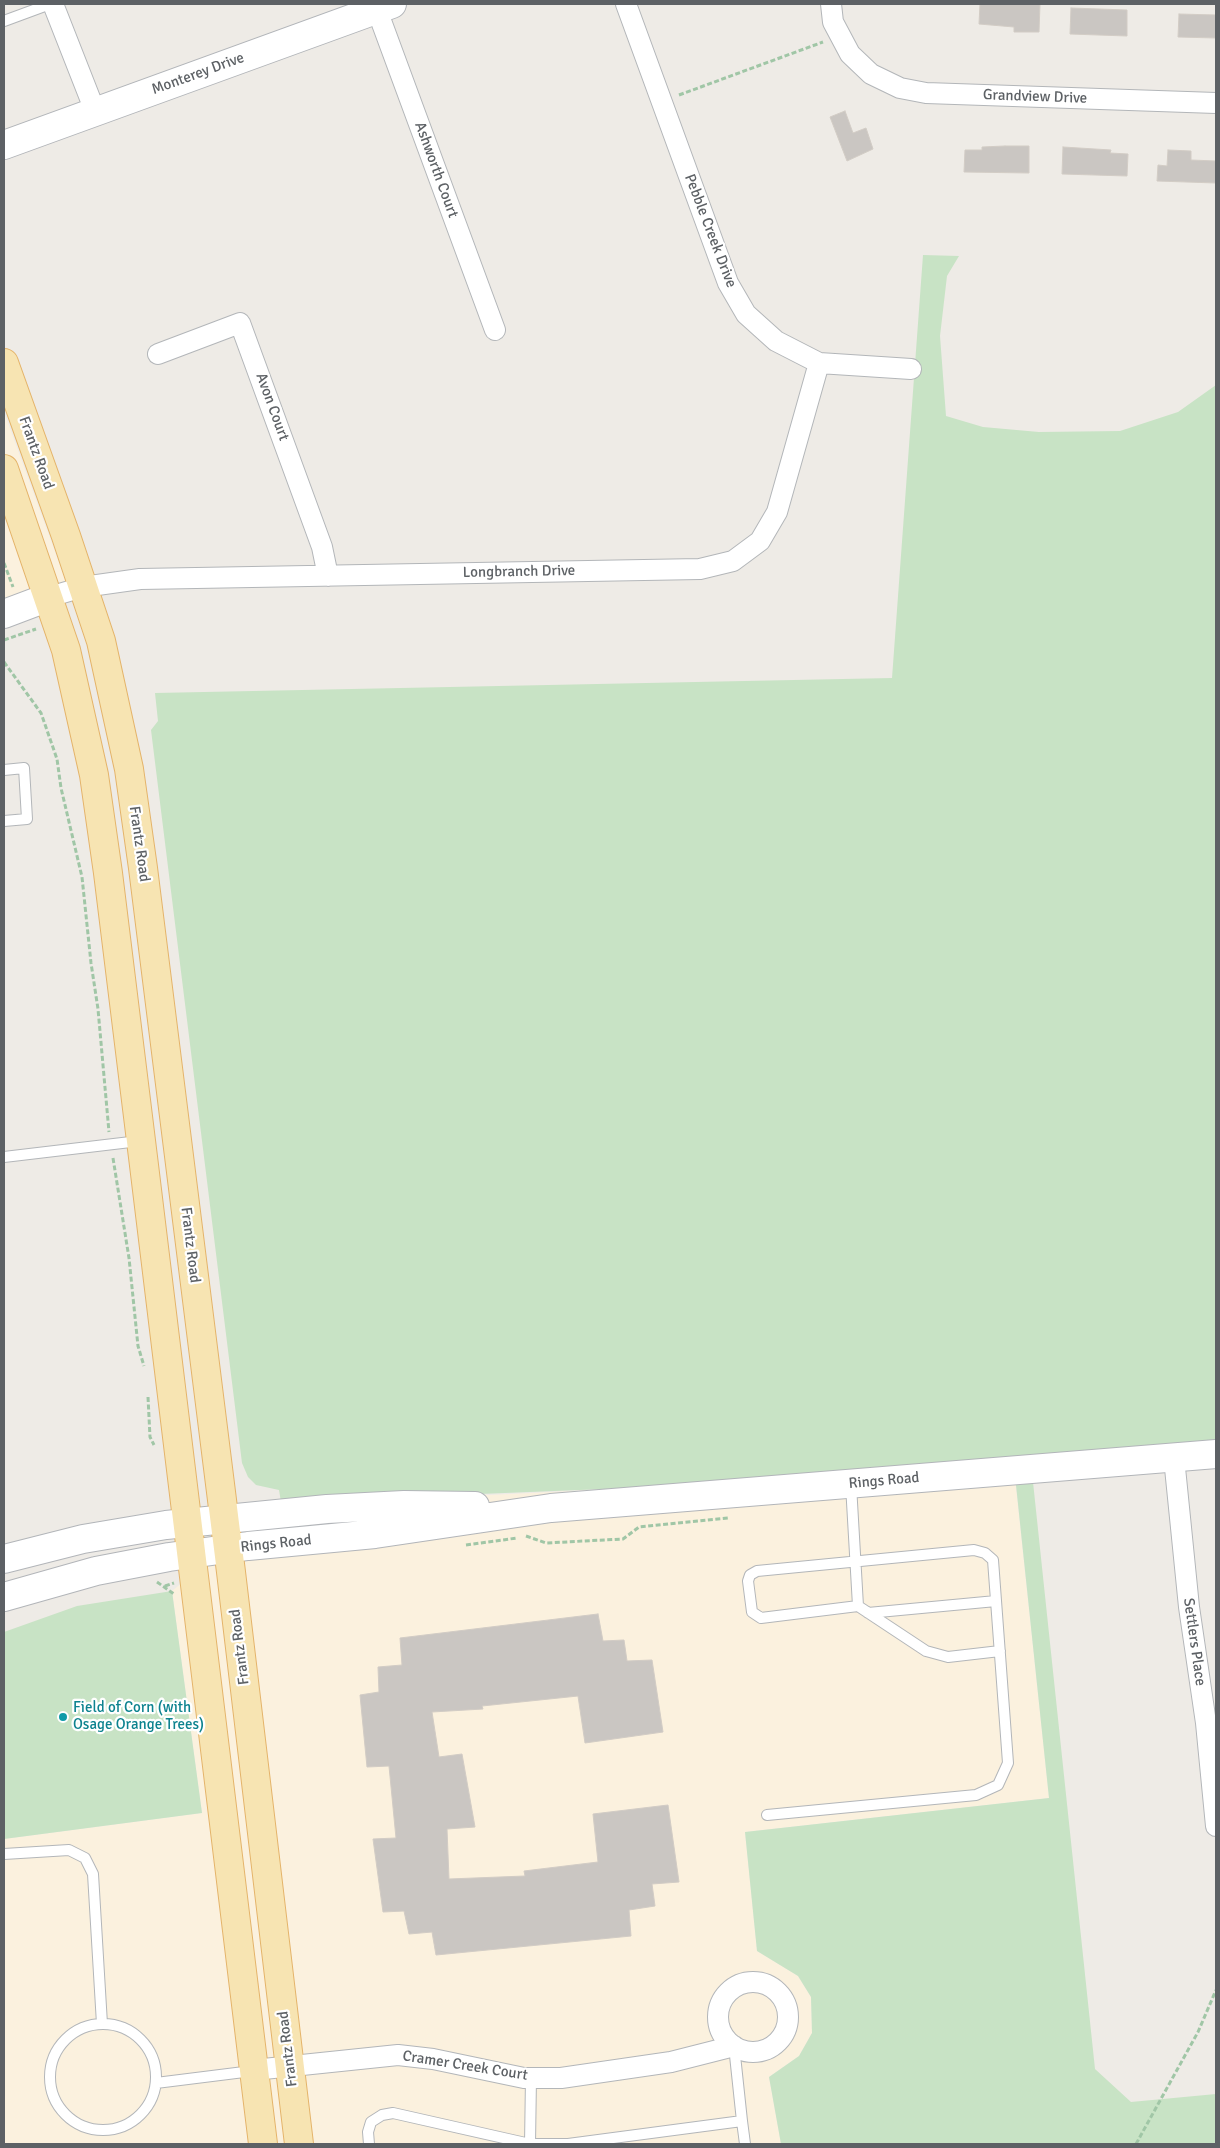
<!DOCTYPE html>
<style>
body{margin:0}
#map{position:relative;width:1220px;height:2148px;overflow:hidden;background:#eeebe6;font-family:Signika,sans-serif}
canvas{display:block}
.frame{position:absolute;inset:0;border:5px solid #5d6165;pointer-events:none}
</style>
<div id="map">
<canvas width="1220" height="2148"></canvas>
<div class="frame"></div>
</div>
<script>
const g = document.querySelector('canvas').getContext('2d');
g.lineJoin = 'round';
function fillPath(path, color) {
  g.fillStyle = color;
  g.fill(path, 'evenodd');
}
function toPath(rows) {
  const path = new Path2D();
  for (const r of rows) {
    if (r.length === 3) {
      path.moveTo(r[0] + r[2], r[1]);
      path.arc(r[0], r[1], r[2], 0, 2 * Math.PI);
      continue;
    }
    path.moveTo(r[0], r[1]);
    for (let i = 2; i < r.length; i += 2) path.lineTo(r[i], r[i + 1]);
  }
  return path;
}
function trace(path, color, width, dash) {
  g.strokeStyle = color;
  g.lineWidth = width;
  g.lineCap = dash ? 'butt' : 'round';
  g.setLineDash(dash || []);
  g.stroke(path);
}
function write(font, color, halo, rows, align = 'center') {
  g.font = font + ' Signika,sans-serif';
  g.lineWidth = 4.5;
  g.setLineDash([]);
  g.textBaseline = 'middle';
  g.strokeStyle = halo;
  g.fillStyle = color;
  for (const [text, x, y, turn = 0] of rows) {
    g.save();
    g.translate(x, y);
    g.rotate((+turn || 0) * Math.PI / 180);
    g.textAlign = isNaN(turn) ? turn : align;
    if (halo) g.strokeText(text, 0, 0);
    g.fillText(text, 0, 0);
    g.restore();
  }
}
const commercial = toPath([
 [4,412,73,601,4,626],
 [1013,1459,1049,1798,745,1832,757,1951,798,1976,811,1997,812,2033,799,2056,769,2077,781,2144,4,2144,4,1839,202,1813,172,1591,281,1502,392,1492,489,1495,679,1486]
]);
const green = toPath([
 [923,255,959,256,947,276,940,336,946,416,983,427,1039,432,1120,431,1178,412,1216,385,1216,1440,679,1486,281,1502,279,1490,256,1485,248,1477,242,1463,151,730,158,721,155,693,892,678],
 [1033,1482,1095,2069,1131,2102,1216,2094,1216,2144,781,2144,769,2077,799,2056,812,2033,811,1997,798,1976,757,1951,745,1832,1049,1798,1016,1485],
 [172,1591,202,1813,4,1839,4,1632,77,1606]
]);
const building = toPath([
 [980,4,1040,4,1039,32,1014,32,1014,27,979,24,980,4],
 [1071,8,1127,10,1127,36,1070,34,1071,8],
 [1179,14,1216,15,1216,38,1178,37,1179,14],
 [845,111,853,133,866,128,873,149,847,161,830,117,845,111],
 [1005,146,1029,146,1029,173,964,172,965,150,982,150,982,147,1005,146],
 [1063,147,1111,150,1110,153,1128,154,1127,176,1062,174,1063,147],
 [1168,150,1191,151,1191,160,1216,161,1216,183,1157,181,1158,165,1167,166,1168,150],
 [598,1614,603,1641,624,1640,627,1661,652,1660,663,1732,585,1743,578,1696,482,1706,483,1709,432,1712,439,1757,462,1754,475,1827,447,1829,449,1879,525,1876,524,1871,598,1862,593,1814,668,1805,679,1882,652,1884,655,1906,629,1910,631,1936,436,1955,432,1932,409,1934,404,1911,383,1912,373,1839,396,1838,389,1766,367,1767,360,1695,379,1692,378,1667,402,1665,400,1638,598,1614]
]);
const path = toPath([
 [679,95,823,42],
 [4,563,13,587],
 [4,640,36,629],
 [4,662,41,713,57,759,61,788,82,877,91,963,98,1009,109,1132],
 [113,1158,129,1258,138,1346,144,1366],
 [148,1397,150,1437,154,1445],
 [526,1536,546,1543,623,1539,639,1527,728,1518],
 [466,1545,517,1538],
 [157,1582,174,1594],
 [165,1586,174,1583],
 [1136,2144,1198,2032,1216,1990]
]);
const lane = toPath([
 [4,21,50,4],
 [4,770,24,768,27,819,4,821],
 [4,1157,139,1141],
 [851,1485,858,1606,926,1651,948,1657,1000,1651],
 [868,1613,996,1601],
 [767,1815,976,1795,998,1785,1008,1763,993,1560,985,1553,974,1550,757,1571,750,1575,748,1581,752,1612,761,1618,858,1606],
 [4,1854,69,1850,85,1858,93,1874,102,2024],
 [103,2077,53],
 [156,2083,252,2071],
 [742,2121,745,2144],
 [369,2144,368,2132,371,2122,382,2115,393,2113,530,2144,568,2144,742,2121,734,2046],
 [530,2144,531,2078]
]);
const street = toPath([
 [53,4,95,111],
 [626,4,728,283,746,314,776,341,819,363,911,369],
 [831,4,833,22,850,54,871,74,900,88,926,93,1216,103],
 [377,10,495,330],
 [158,354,240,323,322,547,328,576],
 [49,597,83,587,140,579,700,569,733,561,760,541,777,512,819,363],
 [1174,1458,1189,1607,1206,1723,1216,1826],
 [753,2017,35],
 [254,2070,398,2055,433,2059,524,2078,561,2078,671,2062,734,2046]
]);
const secondary = toPath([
 [4,145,392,4],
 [4,614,49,597],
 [4,1559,83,1539,166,1525,327,1509,404,1505,475,1506],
 [4,1597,96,1571,169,1557,248,1546,375,1534,551,1508,1216,1454]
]);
const primary = toPath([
 [4,363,66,536,101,641,129,769,143,868,231,1572,299,2144],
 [4,469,66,650,94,775,108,873,143,1157,263,2144]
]);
const markers = [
 [63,1717,5,"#0f9aa8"]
];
const streetNames = [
 ["Monterey Drive",198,74,-20],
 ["Grandview Drive",1035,97,2],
 ["Ashworth Court",436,170,70],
 ["Pebble Creek Drive",710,231,69],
 ["Avon Court",272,407,70],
 ["Frantz Road",36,453,70],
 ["Longbranch Drive",519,572,-1],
 ["Frantz Road",139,844,82],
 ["Frantz Road",190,1245,83],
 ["Rings Road",884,1481,-5],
 ["Rings Road",276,1544,-6],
 ["Settlers Place",1194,1642,82],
 ["Frantz Road",240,1647,-97],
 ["Frantz Road",288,2049,-97],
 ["Cramer Creek Court",465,2066,9]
];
const cultureNames = [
 ["Field of Corn (with",73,1708],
 ["Osage Orange Trees)",73,1725]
];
fillPath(commercial, '#fbf1de');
fillPath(green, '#c8e3c5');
fillPath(building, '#cac6c2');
trace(building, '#d2ccc5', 1);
trace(lane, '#b3b6b9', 12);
trace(street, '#b3b6b9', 22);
trace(secondary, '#b2b5b9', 30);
trace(primary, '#e4b369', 30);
trace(path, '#a0c6a6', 3, [5, 2.5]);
trace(lane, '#fff', 10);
trace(street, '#fff', 20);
trace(secondary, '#fff', 28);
trace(primary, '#f7e4b2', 28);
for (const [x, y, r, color] of markers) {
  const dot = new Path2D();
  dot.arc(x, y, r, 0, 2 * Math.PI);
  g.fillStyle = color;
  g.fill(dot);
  trace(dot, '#fff', 2);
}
write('15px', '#5d6165', '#fff', streetNames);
write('15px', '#0d838f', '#fff', cultureNames, 'left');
</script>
